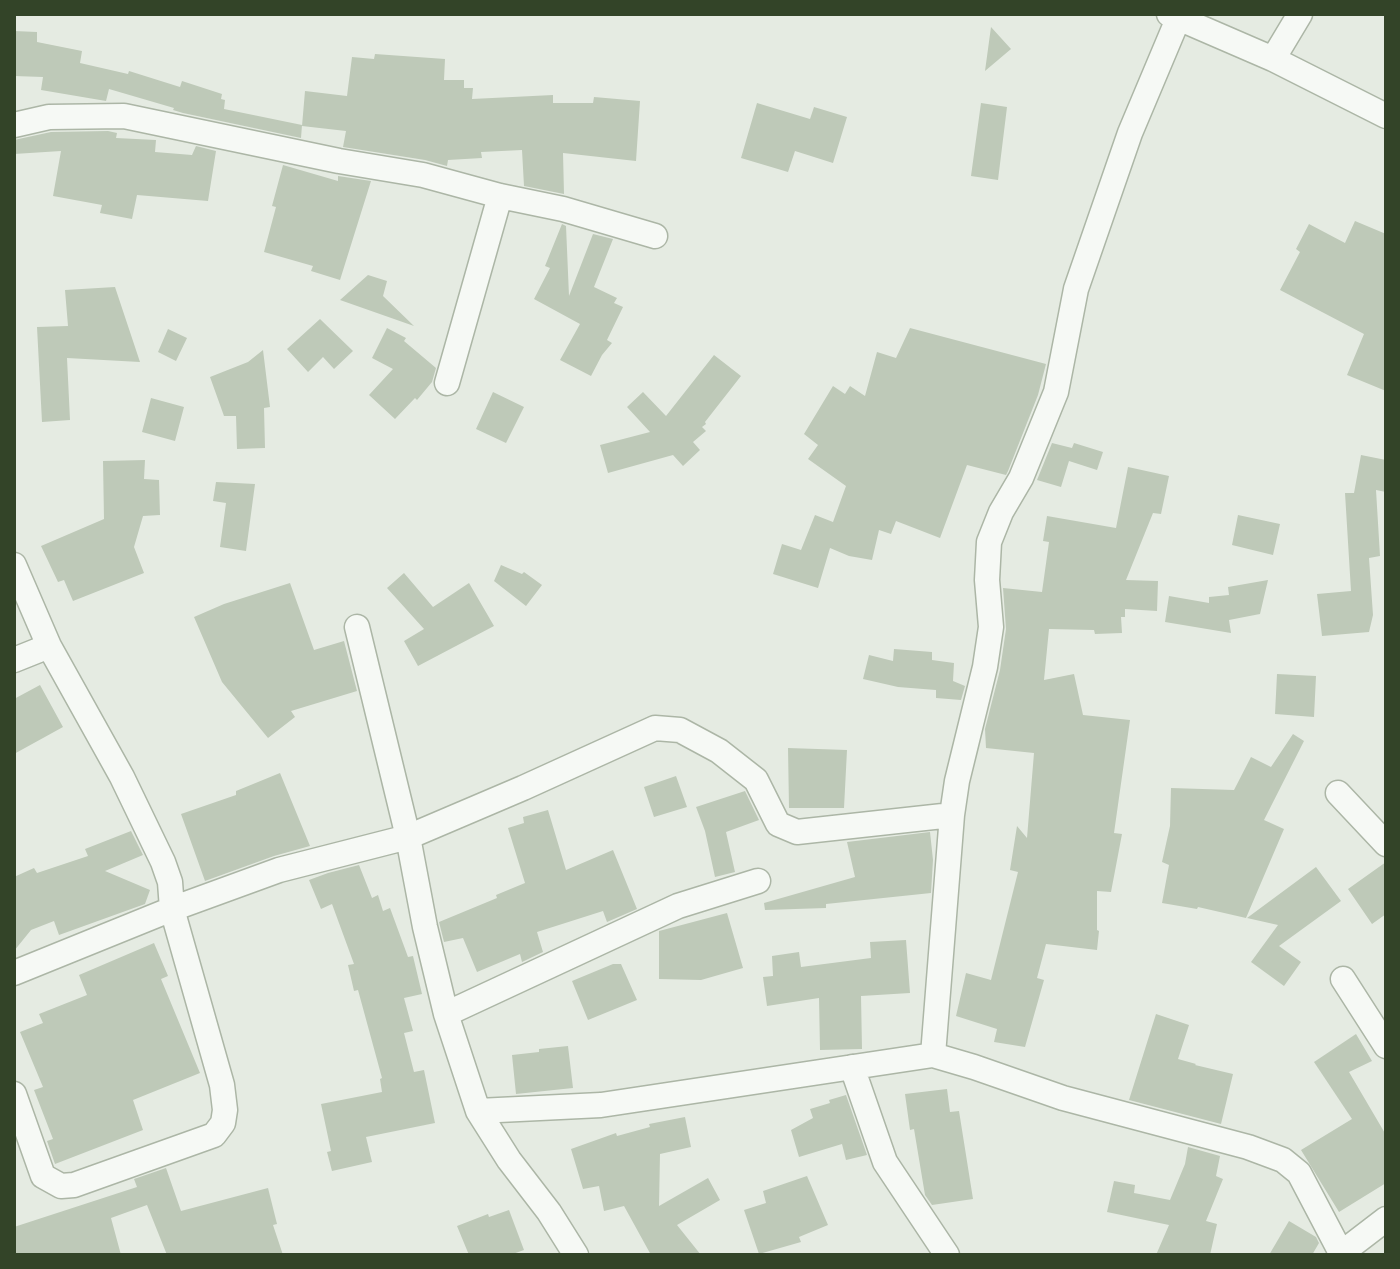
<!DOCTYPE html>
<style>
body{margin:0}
#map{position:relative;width:1400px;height:1269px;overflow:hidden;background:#e5ebe2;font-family:"PT Sans Narrow",sans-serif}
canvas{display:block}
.frame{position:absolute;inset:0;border:16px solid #334428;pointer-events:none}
</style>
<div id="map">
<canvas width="1400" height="1269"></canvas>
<div class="frame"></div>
</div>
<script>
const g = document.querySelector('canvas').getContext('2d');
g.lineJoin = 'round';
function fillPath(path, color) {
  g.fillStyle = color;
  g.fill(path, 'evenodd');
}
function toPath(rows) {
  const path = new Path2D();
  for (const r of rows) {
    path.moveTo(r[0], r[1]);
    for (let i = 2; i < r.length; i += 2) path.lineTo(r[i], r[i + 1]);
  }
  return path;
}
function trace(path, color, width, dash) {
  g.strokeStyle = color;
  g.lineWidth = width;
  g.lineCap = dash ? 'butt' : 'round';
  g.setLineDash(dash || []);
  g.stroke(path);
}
const building = toPath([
 [991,27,1011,49,985,71],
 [14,31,37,32,37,42,82,51,80,63,128,74,129,71,180,87,182,81,222,94,221,99,225,100,224,109,302,125,301,138,183,113,173,110,174,108,109,89,106,101,41,90,43,77,14,76],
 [375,54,445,59,444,80,464,80,464,88,473,88,472,99,553,95,553,103,593,103,594,97,640,101,636,161,563,153,564,194,524,186,522,150,481,152,482,158,448,160,447,166,425,160,343,147,346,131,302,126,305,91,347,96,352,57,374,59],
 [757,103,810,119,814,107,847,117,833,163,795,151,788,172,741,158],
 [981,103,1007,107,998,180,971,176],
 [108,131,117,133,116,138,156,140,155,152,192,155,196,146,216,151,208,201,137,195,132,219,100,213,102,205,53,196,61,151,14,154,14,140,51,132],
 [283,165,338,181,338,176,371,181,340,280,311,271,313,266,264,252,276,207,272,206],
 [1355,221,1386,234,1386,391,1347,375,1364,334,1280,290,1300,252,1296,249,1309,224,1345,243],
 [562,224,566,226,569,296,593,234,613,239,594,287,617,298,614,303,623,307,607,340,612,343,602,355,591,376,560,360,580,324,534,299,550,268,545,266],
 [368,275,387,281,383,296,414,326,340,300],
 [115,287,140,362,67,358,70,420,42,422,37,327,68,326,65,290],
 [320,319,353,351,334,369,323,357,308,372,287,349],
 [387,328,406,338,404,341,436,368,432,382,417,400,415,398,395,419,369,395,393,369,372,358],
 [910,328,1046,364,1038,395,1008,471,1006,475,967,465,940,538,896,521,891,534,879,530,872,560,849,556,830,548,818,588,773,574,782,544,801,550,815,515,833,522,846,486,808,459,818,445,804,434,833,386,845,394,850,386,865,396,877,352,896,358],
 [168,329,187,338,176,361,158,352],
 [263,350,270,407,264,408,265,448,237,449,236,416,224,416,210,377,248,362],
 [714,355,741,376,705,422,706,424,702,427,706,431,693,442,700,450,683,466,673,455,608,473,600,445,650,432,627,407,643,392,666,416],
 [493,392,524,407,506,443,476,429],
 [151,398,184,407,175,441,142,432],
 [1052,443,1072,448,1074,443,1103,452,1097,470,1069,461,1061,487,1037,480],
 [1361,455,1386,460,1386,492,1376,490,1380,556,1369,558,1373,615,1369,632,1322,636,1317,594,1351,591,1345,493,1354,493],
 [145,460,144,479,159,480,160,515,143,516,134,547,144,573,73,601,64,580,58,582,41,546,104,519,103,461],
 [1128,467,1169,476,1161,514,1153,513,1126,580,1158,581,1157,611,1125,609,1125,617,1121,617,1122,633,1095,634,1094,630,1049,629,1044,680,1074,674,1083,715,1130,720,1114,833,1122,834,1111,892,1097,891,1097,930,1099,931,1097,950,1046,944,1037,978,1044,980,1025,1047,994,1042,997,1029,956,1016,966,973,991,980,1018,872,1010,870,1017,826,1027,838,1034,753,986,748,985,729,1000,670,1006,629,1003,588,1042,592,1049,542,1043,541,1047,516,1116,528],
 [216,482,255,484,246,551,220,547,226,503,213,501],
 [1238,515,1280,524,1273,555,1232,545],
 [501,565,522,574,524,572,542,585,526,606,494,581],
 [404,573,433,607,469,583,494,626,418,666,404,641,424,629,387,588],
 [1268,580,1260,614,1229,620,1231,633,1165,622,1169,596,1209,603,1209,597,1229,595,1228,587],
 [290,583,314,650,344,641,357,691,291,711,295,717,268,738,222,682,194,617,224,604],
 [894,649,932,652,932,660,954,663,953,681,965,686,961,700,936,698,936,690,898,687,863,679,869,655,893,661],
 [1277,674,1316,676,1314,717,1275,714],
 [40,685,63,727,14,754,14,699],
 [1293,734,1304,741,1264,820,1284,829,1246,918,1198,907,1197,909,1162,903,1169,865,1162,862,1170,826,1171,788,1234,790,1251,757,1271,767],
 [788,748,847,750,844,808,789,808],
 [280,773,310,846,274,856,205,881,181,814,236,795,236,791],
 [676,776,687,807,654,817,644,787],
 [745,791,759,820,726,832,735,872,715,877,705,831,696,807],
 [548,810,566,870,613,850,637,909,607,922,603,911,537,932,543,952,522,962,520,954,477,972,463,938,444,942,439,922,497,898,496,895,525,883,508,828,524,823,523,817],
 [131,831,143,855,105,871,150,890,145,904,59,935,54,921,31,930,14,951,14,877,34,868,37,873,88,856,85,849],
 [930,832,933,860,931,893,826,904,826,908,765,910,764,903,855,877,847,842],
 [1386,862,1386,914,1372,924,1348,889],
 [359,865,372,898,378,895,383,911,390,908,408,957,413,956,422,994,404,998,413,1031,404,1033,414,1072,424,1070,435,1123,366,1137,372,1162,332,1171,327,1152,331,1151,321,1104,382,1092,380,1079,382,1078,358,990,354,991,348,965,354,964,332,904,321,909,309,880,328,873],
 [1316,867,1341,901,1279,946,1301,962,1284,986,1251,962,1278,925,1247,918],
 [727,913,743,968,701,980,659,979,659,931],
 [906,940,910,993,861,996,862,1049,820,1050,819,998,767,1006,763,977,773,976,772,956,799,952,801,967,871,958,870,942],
 [154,943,168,976,161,979,200,1073,133,1100,143,1130,55,1164,47,1141,53,1139,34,1090,43,1087,20,1032,43,1023,39,1014,87,995,79,975],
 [613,964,621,964,637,1000,588,1020,572,981],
 [1156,1014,1189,1025,1178,1059,1196,1064,1195,1065,1233,1074,1221,1124,1129,1100],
 [1356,1034,1372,1061,1349,1072,1386,1135,1386,1183,1339,1212,1301,1150,1352,1119,1314,1062],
 [568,1046,573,1088,516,1094,512,1055,539,1052,539,1049],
 [947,1089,950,1112,959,1111,973,1199,932,1205,925,1195,914,1129,910,1130,905,1094],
 [846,1095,867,1155,846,1160,842,1144,799,1157,791,1130,813,1118,810,1109,830,1103,829,1100],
 [685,1117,691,1147,660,1154,659,1206,708,1178,720,1200,677,1225,701,1255,651,1255,624,1206,604,1211,599,1186,583,1189,571,1149,616,1133,617,1136,650,1127,649,1124],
 [1188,1147,1220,1156,1216,1176,1223,1179,1206,1221,1217,1224,1210,1255,1156,1255,1169,1225,1107,1212,1114,1181,1135,1185,1134,1193,1170,1200,1185,1164],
 [166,1168,181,1211,268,1188,277,1224,273,1225,283,1255,167,1255,147,1205,111,1218,121,1255,14,1255,14,1227,137,1187,134,1179],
 [807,1176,828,1225,799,1237,801,1242,759,1254,744,1210,766,1203,763,1191],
 [509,1210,524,1250,510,1255,469,1255,457,1226,488,1214,489,1217],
 [1289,1221,1316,1237,1319,1243,1312,1255,1269,1255]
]);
const minor = toPath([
 [1169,14,1273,59,1386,116],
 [1273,59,1300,14],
 [14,125,49,117,124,116,339,161,423,175,500,196,563,209,655,236],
 [447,383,500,196],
 [14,565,49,646,122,777,163,862,170,882,172,909,222,1085,225,1110,223,1123,214,1135,74,1185,61,1186,43,1176,14,1094],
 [357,627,408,837,425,927,446,1014,478,1111,509,1160,549,1212,576,1255],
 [14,660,49,646],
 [1338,793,1386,844],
 [14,973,172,909,279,870,408,837,523,788,655,728,680,730,719,751,756,780,778,824,797,832,952,815],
 [1343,979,1386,1046],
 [446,1014,678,906,758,881],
 [933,1055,974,1067,1063,1098,1248,1147,1283,1160,1299,1173,1341,1253],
 [852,1067,885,1162,947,1255],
 [478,1111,601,1105,933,1055,952,815,957,781,985,667,991,627,987,580,989,542,1001,512,1021,478,1056,392,1076,289,1130,133,1178,19],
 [1339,1255,1386,1219]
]);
fillPath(building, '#bec9b8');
trace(minor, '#acb6a6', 27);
trace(minor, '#f6f9f5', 24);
</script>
